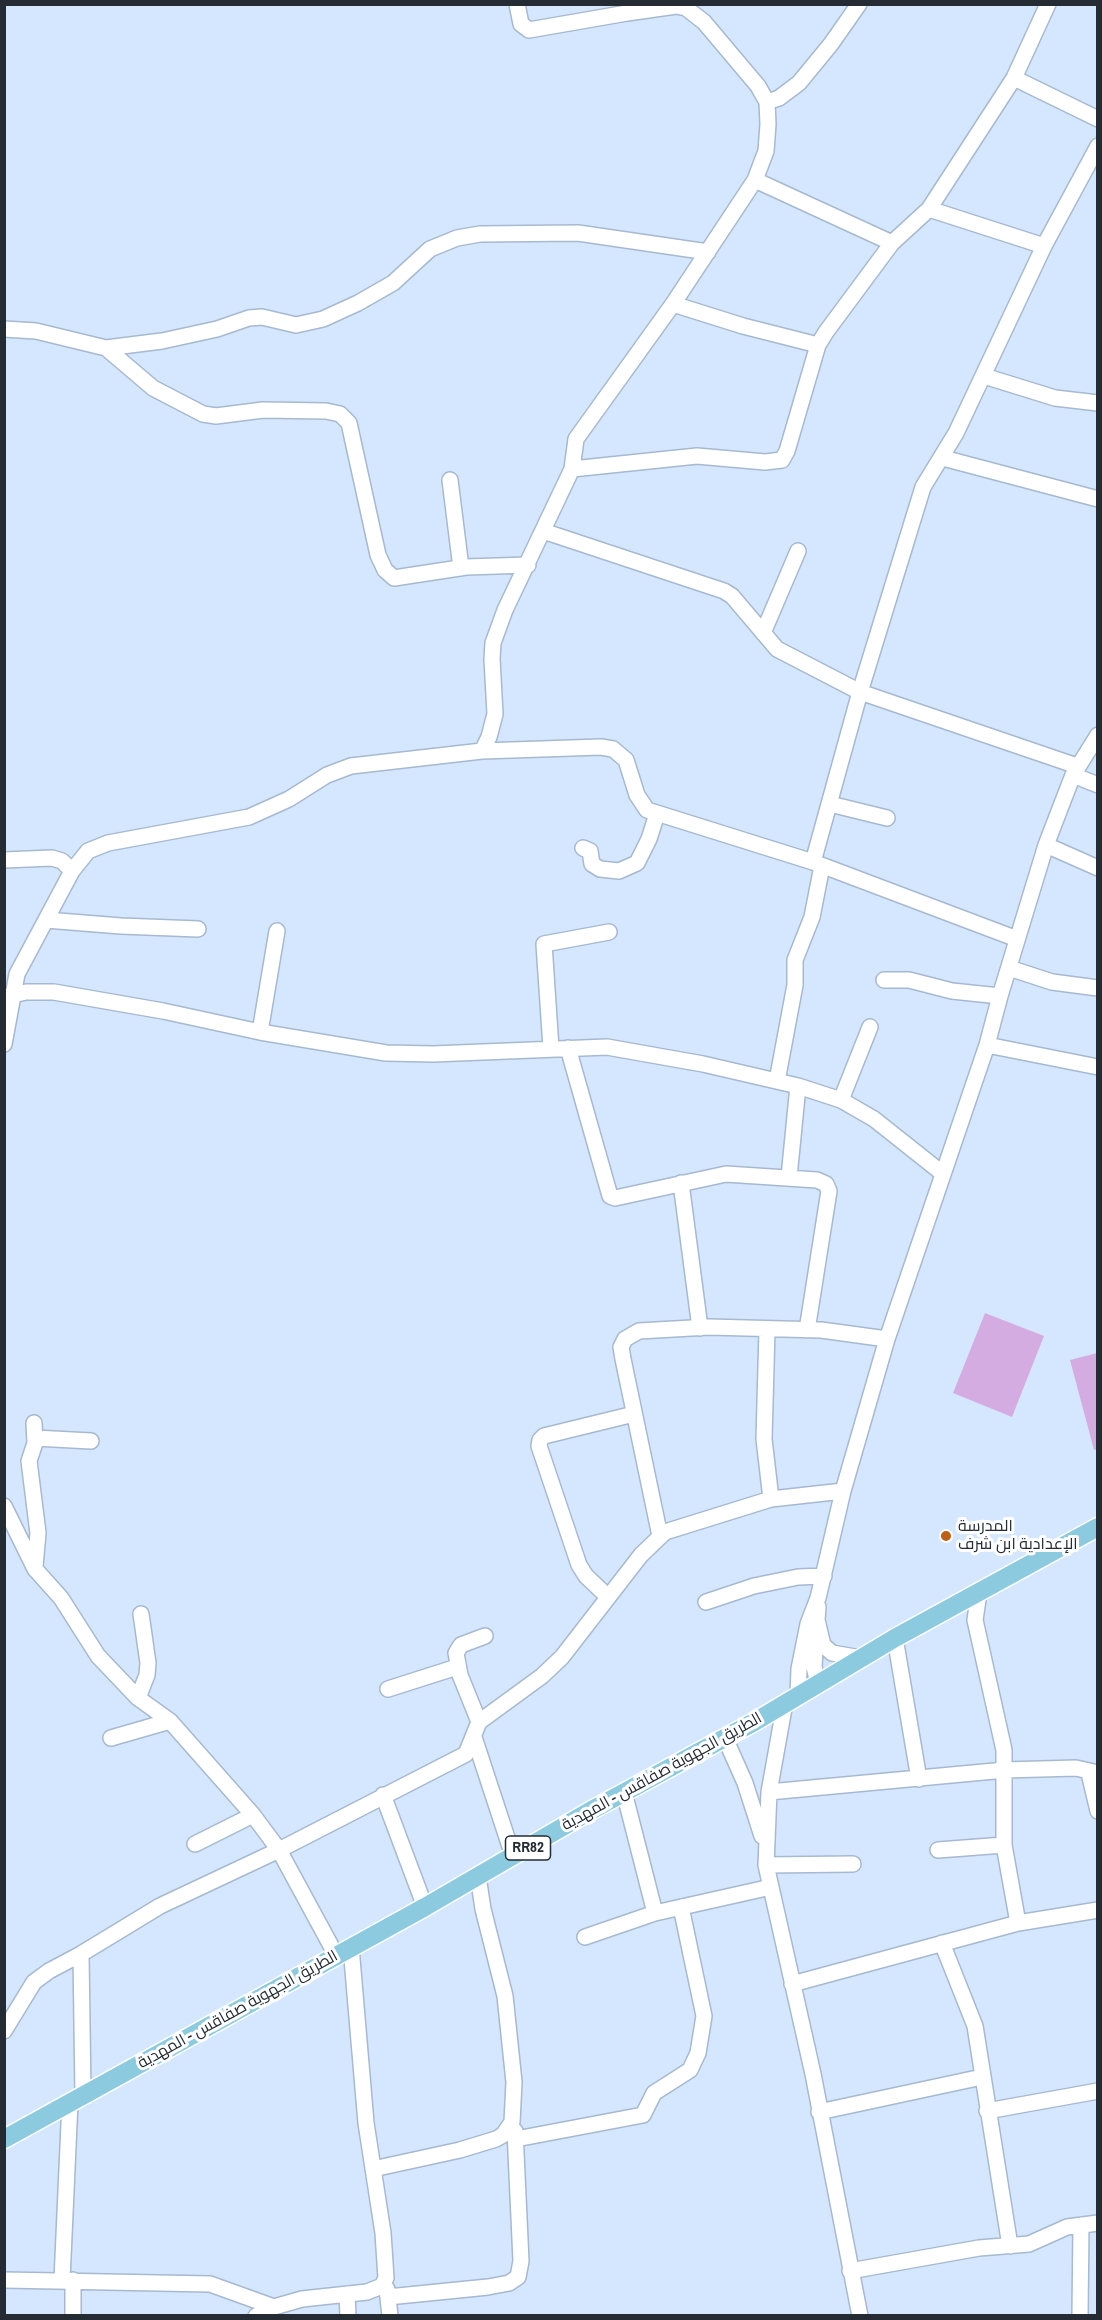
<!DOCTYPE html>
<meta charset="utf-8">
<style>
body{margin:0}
#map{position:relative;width:1102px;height:2320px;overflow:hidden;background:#d5e7ff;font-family:"Archivo Narrow",sans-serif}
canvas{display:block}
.frame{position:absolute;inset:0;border:6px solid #242b33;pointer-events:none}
</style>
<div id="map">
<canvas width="1102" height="2320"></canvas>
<div class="frame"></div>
</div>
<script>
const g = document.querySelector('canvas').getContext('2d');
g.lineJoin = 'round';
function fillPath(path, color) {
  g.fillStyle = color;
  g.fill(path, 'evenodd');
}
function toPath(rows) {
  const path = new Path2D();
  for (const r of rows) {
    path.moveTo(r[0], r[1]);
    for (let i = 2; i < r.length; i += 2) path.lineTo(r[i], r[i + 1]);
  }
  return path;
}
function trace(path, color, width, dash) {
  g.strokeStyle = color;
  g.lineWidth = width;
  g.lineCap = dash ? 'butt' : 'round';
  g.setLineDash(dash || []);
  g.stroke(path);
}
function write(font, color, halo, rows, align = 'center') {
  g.font = font + ' "Archivo Narrow",Cairo,sans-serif';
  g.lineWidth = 6;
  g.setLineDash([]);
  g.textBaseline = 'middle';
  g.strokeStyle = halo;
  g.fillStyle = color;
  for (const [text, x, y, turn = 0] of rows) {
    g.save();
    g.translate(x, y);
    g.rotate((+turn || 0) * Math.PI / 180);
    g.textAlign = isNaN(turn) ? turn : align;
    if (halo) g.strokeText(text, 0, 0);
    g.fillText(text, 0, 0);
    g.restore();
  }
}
const green = toPath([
 [985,1313,1044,1336,1012,1417,953,1393],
 [1097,1353,1098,1449,1094,1450,1070,1360]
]);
const minor = toPath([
 [1014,78,1098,119],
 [767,102,779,98,799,83,831,44,859,4],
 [755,180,892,243],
 [929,209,1044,246],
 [673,304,743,326,818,345],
 [4,329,36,331,106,348,153,388,203,414,216,416,263,410,326,411,340,414,349,423,378,555,385,570,394,578,466,567,528,565],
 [106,348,162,341,217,329,249,318,262,317,296,325,323,319,358,303,393,283,430,249,457,238,480,234,578,233,708,252],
 [984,376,1055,398,1098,403],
 [943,458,1098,499],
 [572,469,697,456,765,462,782,460,787,451,818,345,826,332,892,243,929,209,1014,78,1048,4],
 [450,480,461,568],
 [543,531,724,591,732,596,777,649,860,692,1077,766],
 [763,633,798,551],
 [482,751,489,737,495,714,492,659,493,643,505,610,572,469,576,439,673,304,755,180,766,151,768,124,767,102,758,86,704,22,686,8,676,6,627,13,529,30,521,24,517,4],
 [1073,775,1098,785],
 [830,804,887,818],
 [1046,845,1098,868],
 [583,848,590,851,592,864,600,869,619,871,637,863,649,839,657,814],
 [4,860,52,858,62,861,72,871],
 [813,862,860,692,923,487,956,433,1044,246,1098,146],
 [46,920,121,926,198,929],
 [1009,968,1052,982,1098,988],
 [884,980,909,980,952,991,1000,996],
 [4,997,26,992,54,992,163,1011,260,1032,386,1053,433,1054,607,1047,703,1064,798,1086,841,1100,874,1119,942,1173],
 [260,1032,277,931],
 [4,1044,17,974,72,871,88,851,108,843,249,817,289,799,327,775,351,766,482,751,601,747,613,749,626,760,637,795,647,810,813,862,1017,939],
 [987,1045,1098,1067],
 [551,1048,544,944,609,932],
 [568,1048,610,1196,615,1198,726,1174,817,1180,826,1184,829,1191,807,1330],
 [777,1081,795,985,795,960,812,917,822,866],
 [841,1100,870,1027],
 [789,1177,798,1086],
 [681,1183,700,1328],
 [767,1330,764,1439,771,1499],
 [34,1423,35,1443,29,1461,38,1533,35,1566],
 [35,1438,91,1441],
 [4,1506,35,1569,61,1598,98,1656,138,1698,170,1721,253,1815,279,1850,336,1955],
 [660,1536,623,1359,621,1347,625,1339,639,1331,709,1327,821,1330,887,1339],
 [979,1593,975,1620,1004,1750,1004,1845,1018,1923],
 [608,1597,586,1576,579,1565,539,1446,540,1440,544,1436,634,1414],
 [706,1602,754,1586,798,1577,824,1576],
 [818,1607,817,1620,823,1645,832,1653,861,1658],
 [816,1633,814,1667,818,1683],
 [895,1638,919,1779],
 [388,1689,457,1667],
 [798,1695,799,1669,808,1624,818,1598,843,1491,887,1339,987,1045,1000,996,1046,845,1073,775,1098,735],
 [138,1698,147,1675,148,1663,141,1614],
 [785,1703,769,1792,766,1865,813,2074,860,2316],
 [479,1722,460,1675,456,1653,461,1645,485,1636],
 [474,1737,513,1856],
 [111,1738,170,1721],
 [725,1738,745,1783,762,1836],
 [1089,1773,1098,1811],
 [624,1792,655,1913],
 [769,1792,1005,1770,1076,1768,1098,1773],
 [383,1795,425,1907],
 [195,1844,253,1815],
 [938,1850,1004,1845],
 [766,1865,853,1864],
 [585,1937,655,1913,771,1887],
 [942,1943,975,2026,1010,2246],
 [81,1954,83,2095],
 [792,1984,1018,1923,1098,1910],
 [4,2031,34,1982,49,1971,81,1954,160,1906,279,1850,466,1754,479,1722,542,1676,562,1657,641,1555,665,1532,771,1499,843,1491],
 [987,2111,1098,2091],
 [819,2112,982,2077],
 [516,2139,643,2115,654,2093,690,2070,698,2053,704,2016,681,1907],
 [373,2169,460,2150,496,2139,503,2135,512,2122,514,2082,505,1996,483,1909,478,1876],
 [850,2271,979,2248,1029,2244,1067,2227,1098,2223],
 [4,2280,210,2284,274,2307],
 [62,2280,70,2102],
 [73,2280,73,2316],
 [387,2289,390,2316],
 [347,2294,348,2316],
 [388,2297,488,2287,509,2283,518,2277,521,2261,515,2131],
 [256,2316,274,2307,302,2299,367,2292,382,2286,386,2278,383,2233,366,2123,351,1947],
 [1080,2316,1081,2225]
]);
const major = toPath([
 [4,2139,425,1907,590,1811,756,1721,895,1638,1098,1527]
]);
const markers = [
 [946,1536,6,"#be6113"]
];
const shields = [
 [528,1848,45]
];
const shieldNames = [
 ["RR82",528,1848]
];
const poiNames = [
 ["المدرسة",958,1527],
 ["الإعدادية ابن شرف",958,1545]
];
const streetNames = [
 ["الطريق الجهوية صفاقس - المهدية",662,1772,-29],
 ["الطريق الجهوية صفاقس - المهدية",238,2010,-29]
];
fillPath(green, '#d5ace2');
trace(minor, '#a7b9cf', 18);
trace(major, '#fff', 21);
trace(minor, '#fff', 15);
trace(major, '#8ccbdf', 18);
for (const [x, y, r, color] of markers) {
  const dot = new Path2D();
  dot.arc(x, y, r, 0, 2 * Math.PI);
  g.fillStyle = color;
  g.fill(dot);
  trace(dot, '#fff', 2);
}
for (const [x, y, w] of shields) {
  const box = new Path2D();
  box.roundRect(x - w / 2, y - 12, w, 24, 4.5);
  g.fillStyle = '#fff';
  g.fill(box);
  trace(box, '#242b33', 1.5);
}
write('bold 15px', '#242b33', null, shieldNames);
write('16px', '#242b33', '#fff', poiNames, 'left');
write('16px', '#242b33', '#fff', streetNames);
</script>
